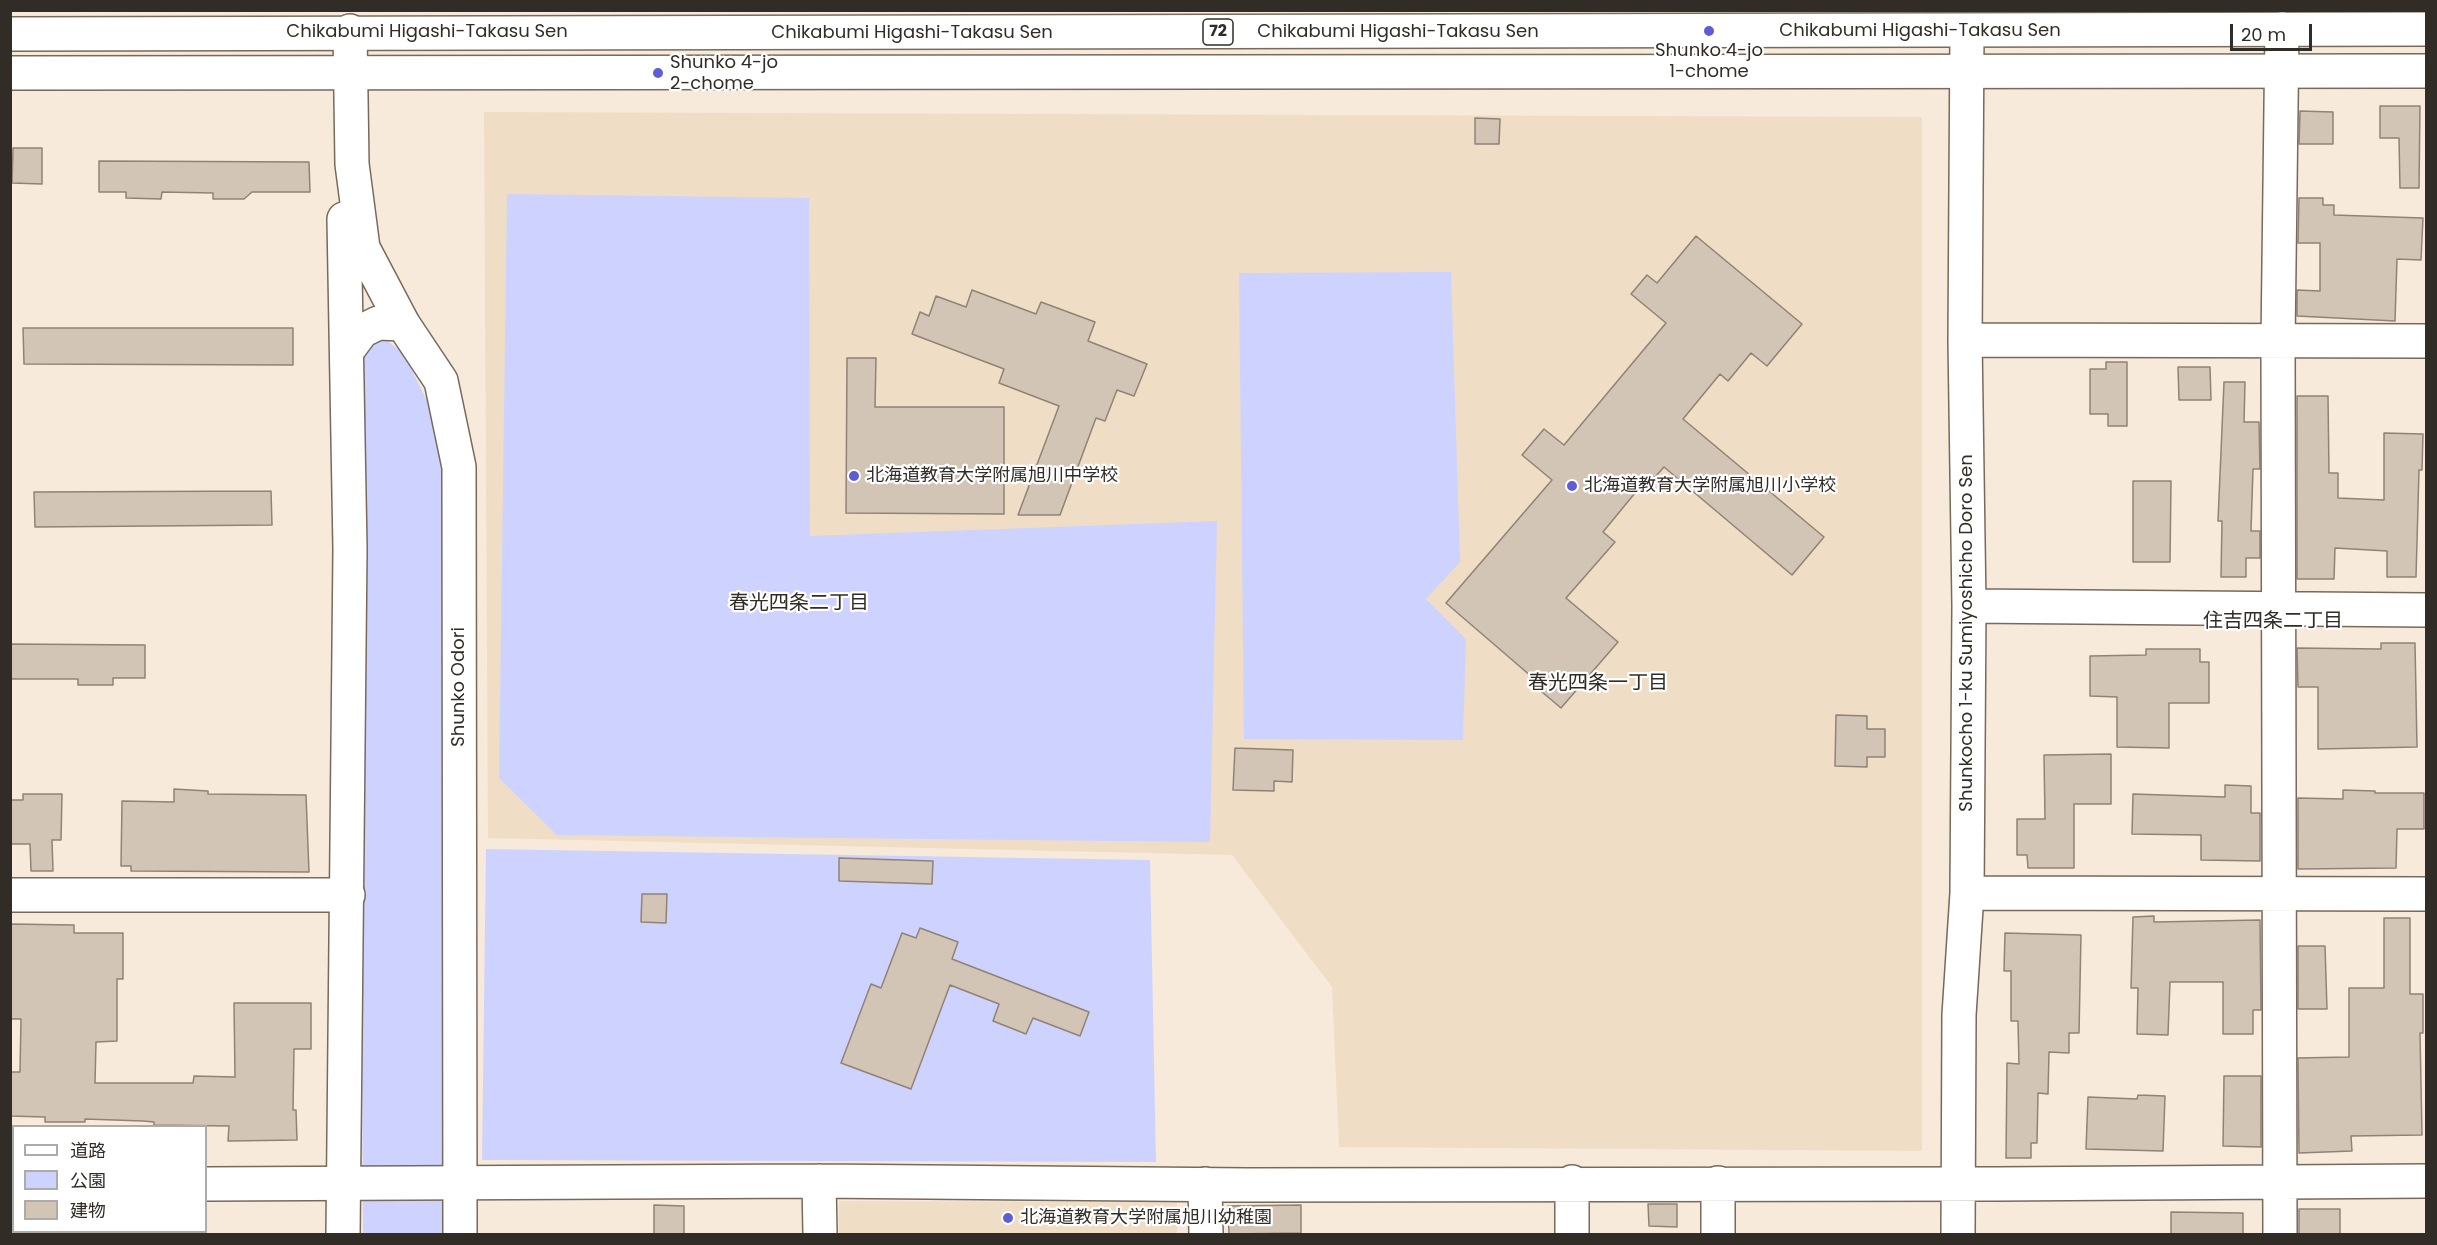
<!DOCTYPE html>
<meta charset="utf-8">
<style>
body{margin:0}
#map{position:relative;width:2437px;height:1245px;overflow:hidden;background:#f8eada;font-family:Poppins,"Noto Sans JP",sans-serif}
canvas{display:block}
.frame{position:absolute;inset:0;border:12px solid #312c25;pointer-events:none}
.legend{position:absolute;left:12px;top:1125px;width:195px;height:108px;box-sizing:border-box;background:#fff;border:2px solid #adaba8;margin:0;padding:8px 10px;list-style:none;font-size:18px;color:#312c25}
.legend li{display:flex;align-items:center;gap:12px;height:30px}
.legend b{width:30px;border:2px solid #adaba8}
.scale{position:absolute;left:2230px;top:24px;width:82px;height:27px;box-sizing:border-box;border:3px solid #312c25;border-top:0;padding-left:8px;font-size:18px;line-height:21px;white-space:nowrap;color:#312c25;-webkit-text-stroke:4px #fff;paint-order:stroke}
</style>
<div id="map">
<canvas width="2437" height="1245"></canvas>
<div class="frame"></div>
<ul class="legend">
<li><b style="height:8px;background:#fff"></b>道路</li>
<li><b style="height:16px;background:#cdd3fe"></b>公園</li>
<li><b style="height:16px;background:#d2c5b5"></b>建物</li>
</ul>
<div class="scale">20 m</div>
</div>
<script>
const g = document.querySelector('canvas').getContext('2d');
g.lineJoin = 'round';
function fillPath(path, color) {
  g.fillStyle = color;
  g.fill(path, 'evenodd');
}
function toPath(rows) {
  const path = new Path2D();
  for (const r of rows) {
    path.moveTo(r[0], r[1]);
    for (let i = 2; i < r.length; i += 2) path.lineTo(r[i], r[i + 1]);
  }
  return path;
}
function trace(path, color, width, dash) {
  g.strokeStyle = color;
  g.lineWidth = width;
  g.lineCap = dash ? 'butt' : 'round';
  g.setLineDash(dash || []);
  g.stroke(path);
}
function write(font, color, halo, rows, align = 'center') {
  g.font = font + ' Poppins,"Noto Sans JP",sans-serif';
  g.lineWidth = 4.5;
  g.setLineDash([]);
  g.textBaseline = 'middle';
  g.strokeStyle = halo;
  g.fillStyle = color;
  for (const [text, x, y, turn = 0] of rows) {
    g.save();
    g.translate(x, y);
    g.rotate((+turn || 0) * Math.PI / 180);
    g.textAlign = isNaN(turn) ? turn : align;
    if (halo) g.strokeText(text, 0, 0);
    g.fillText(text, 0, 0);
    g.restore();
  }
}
const built = toPath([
 [484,112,1922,117,1922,1151,1339,1147,1332,987,1232,855,488,838],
 [839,1201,1177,1202,1177,1234,839,1234]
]);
const green = toPath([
 [507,194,809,198,810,536,1217,521,1210,842,557,835,499,778],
 [1451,272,1460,562,1426,599,1466,639,1463,740,1244,739,1239,273],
 [382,336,404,354,434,415,447,488,448,1234,363,1234,358,354],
 [486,849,1150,860,1156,1162,482,1160]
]);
const building = toPath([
 [2380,106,2420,106,2419,188,2400,188,2399,138,2380,138,2380,106],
 [2300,111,2333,112,2333,144,2299,144,2300,111],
 [1475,118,1500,119,1499,144,1475,144,1475,118],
 [13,148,42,148,42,184,12,183,13,148],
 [99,161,309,162,310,192,252,192,244,199,213,199,213,193,162,192,161,199,126,198,126,192,99,192,99,161],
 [2299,198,2323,198,2323,205,2334,205,2334,215,2423,218,2421,260,2397,259,2395,321,2297,316,2297,290,2320,291,2320,243,2298,243,2299,198],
 [1696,236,1802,324,1767,366,1751,353,1728,381,1720,374,1683,419,1824,537,1792,575,1664,467,1648,485,1644,482,1603,532,1615,542,1566,598,1618,642,1561,708,1529,681,1532,677,1446,603,1552,480,1522,455,1544,429,1564,445,1666,323,1631,294,1647,275,1657,283,1696,236],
 [972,290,1036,314,1041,302,1095,322,1088,341,1147,364,1134,396,1117,390,1105,421,1096,418,1060,515,1018,515,1059,406,999,383,1004,369,912,334,920,312,929,316,936,296,966,307,972,290],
 [23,328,293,328,293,365,24,364,23,328],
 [847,358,876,358,875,407,1004,407,1004,514,846,513,847,358],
 [2106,362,2127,362,2127,426,2108,426,2108,414,2090,414,2090,369,2106,369,2106,362],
 [2178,367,2210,367,2211,400,2179,400,2178,367],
 [2224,382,2245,382,2244,422,2259,422,2260,469,2253,469,2251,531,2260,531,2260,558,2246,558,2246,577,2221,577,2222,521,2218,521,2224,382],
 [2297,396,2328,396,2329,473,2338,473,2338,498,2384,500,2384,433,2423,434,2422,470,2419,470,2416,577,2387,577,2387,551,2335,548,2334,579,2297,579,2297,396],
 [2133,481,2171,481,2170,562,2133,562,2133,481],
 [271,491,272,525,35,527,34,492,271,491],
 [2381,643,2415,643,2417,747,2318,749,2318,687,2298,687,2297,648,2381,649,2381,643],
 [10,644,145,645,145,678,113,678,113,685,78,685,78,679,10,679,10,644],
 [2146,649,2200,649,2200,662,2209,662,2209,703,2169,703,2169,748,2117,747,2117,697,2090,696,2090,656,2146,655,2146,649],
 [1836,715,1867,716,1867,729,1885,729,1885,757,1867,757,1867,767,1835,766,1836,715],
 [1235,748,1293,750,1292,782,1274,781,1274,791,1233,790,1235,748],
 [2111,754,2111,804,2074,804,2074,868,2028,868,2027,855,2017,855,2017,819,2045,819,2044,755,2111,754],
 [2225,785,2251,786,2251,813,2260,813,2260,861,2201,860,2201,835,2132,834,2133,794,2225,797,2225,785],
 [174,789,208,791,208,794,306,795,309,872,131,871,131,866,121,866,122,801,174,802,174,789],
 [2343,790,2375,791,2375,793,2424,793,2424,829,2397,829,2396,868,2298,869,2298,798,2343,799,2343,790],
 [23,794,62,794,61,840,52,840,53,871,31,871,30,844,10,844,10,800,23,800,23,794],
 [839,858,933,861,932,884,839,881,839,858],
 [642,894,667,894,666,923,641,922,642,894],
 [2154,916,2154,922,2260,920,2261,1010,2253,1010,2253,1034,2223,1034,2223,982,2170,982,2168,1035,2137,1034,2138,988,2131,988,2133,917,2154,916],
 [2384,918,2410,918,2410,994,2423,994,2423,1033,2420,1033,2422,1135,2351,1136,2352,1151,2299,1153,2298,1058,2349,1057,2349,988,2384,988,2384,918],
 [10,924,74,925,74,933,123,933,123,979,117,979,117,1041,96,1042,95,1083,193,1083,194,1076,235,1077,234,1003,311,1003,311,1049,294,1049,293,1110,296,1110,297,1140,228,1141,229,1126,154,1125,154,1122,143,1121,85,1119,85,1122,45,1122,45,1117,10,1116,10,1072,20,1072,21,1019,10,1019,10,924],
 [920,928,958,942,952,959,1089,1012,1080,1036,1033,1018,1026,1034,993,1021,999,1004,950,985,911,1089,841,1063,871,984,881,988,902,933,916,938,920,928],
 [2005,933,2081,935,2079,1033,2069,1033,2069,1053,2049,1052,2048,1094,2038,1093,2037,1143,2031,1143,2031,1158,2006,1158,2007,1063,2019,1064,2018,1021,2011,1021,2011,971,2004,971,2005,933],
 [2298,946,2325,946,2327,1009,2298,1009,2298,946],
 [2224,1076,2261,1076,2261,1147,2223,1146,2224,1076],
 [2138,1095,2165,1096,2163,1151,2086,1149,2088,1097,2137,1099,2138,1095],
 [1648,1204,1677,1204,1677,1227,1649,1226,1648,1204],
 [654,1205,684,1206,684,1234,654,1234,654,1205],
 [1301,1205,1301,1233,1229,1234,1228,1206,1301,1205],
 [2299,1209,2340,1209,2340,1234,2299,1234,2299,1209],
 [2171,1212,2243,1213,2243,1234,2171,1234,2171,1212]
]);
const street = toPath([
 [1965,340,2426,341],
 [347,351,362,331,378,323,403,324],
 [1969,606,2426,610],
 [1967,893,2426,894],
 [10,895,348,895],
 [819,1181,820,1234],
 [1572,1182,1572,1234],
 [10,1183,14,1183],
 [1718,1183,1718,1234],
 [206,1184,819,1181,1248,1185,1997,1184,2426,1181],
 [1205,1184,1206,1234],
 [74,1234,74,1232],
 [1958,1234,1959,1015,1967,893,1969,606,1965,340,1967,31],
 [2280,1234,2278,342,2282,29]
]);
const secondary = toPath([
 [350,31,352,164,363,248,403,324,441,381,459,467,460,1234],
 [343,1234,350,549,344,219]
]);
const primary = toPath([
 [10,34,2426,29],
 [10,73,2426,71]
]);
const markers = [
 [1709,31,6,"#5f5dd5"],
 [658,73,6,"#5f5dd5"],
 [854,476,6,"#5f5dd5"],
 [1572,486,6,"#5f5dd5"],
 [1008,1218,6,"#5f5dd5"]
];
const shields = [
 [1218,32,30]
];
const shieldNames = [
 ["72",1218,32]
];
const streetNames = [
 ["Chikabumi Higashi-Takasu Sen",1920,31],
 ["Chikabumi Higashi-Takasu Sen",427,32],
 ["Chikabumi Higashi-Takasu Sen",1398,32],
 ["Chikabumi Higashi-Takasu Sen",912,33],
 ["Shunkocho 1-ku Sumiyoshicho Doro Sen",1967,633,-90],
 ["Shunko Odori",459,687,-90]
];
const poiNames = [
 ["Shunko 4-jo",1709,51,"center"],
 ["1-chome",1709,72,"center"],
 ["Shunko 4-jo",670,63],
 ["2-chome",670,84],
 ["北海道教育大学附属旭川中学校",866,476],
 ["北海道教育大学附属旭川小学校",1584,486],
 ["北海道教育大学附属旭川幼稚園",1020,1218]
];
const neighbourhoodNames = [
 ["春光四条二丁目",799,604],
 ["住吉四条二丁目",2273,622],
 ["春光四条一丁目",1598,684]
];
fillPath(built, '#efddc6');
fillPath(green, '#cdd3fe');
fillPath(building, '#d2c5b5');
trace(building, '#908375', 1.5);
trace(street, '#766a5b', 36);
trace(secondary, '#766a5b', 36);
trace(primary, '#766a5b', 36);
trace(street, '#fff', 33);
trace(secondary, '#fff', 33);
trace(primary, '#fff', 33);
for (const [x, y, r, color] of markers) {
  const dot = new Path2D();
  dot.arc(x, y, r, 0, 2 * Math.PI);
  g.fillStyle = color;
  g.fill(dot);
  trace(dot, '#fff', 2);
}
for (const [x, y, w] of shields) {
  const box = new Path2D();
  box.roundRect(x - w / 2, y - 13, w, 26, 4.5);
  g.fillStyle = '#fff';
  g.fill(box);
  trace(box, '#312c25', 1.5);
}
write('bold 16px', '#312c25', null, shieldNames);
write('18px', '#312c25', '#fff', streetNames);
write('18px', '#312c25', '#fff', poiNames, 'left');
write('20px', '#312c25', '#fff', neighbourhoodNames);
</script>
